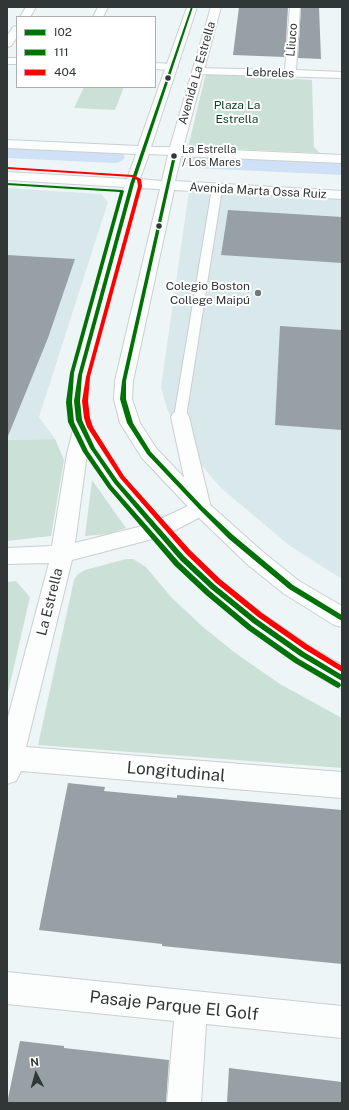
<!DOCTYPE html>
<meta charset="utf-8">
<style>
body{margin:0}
#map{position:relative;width:349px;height:1110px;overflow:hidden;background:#eef5f6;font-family:"Public Sans",sans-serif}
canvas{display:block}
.frame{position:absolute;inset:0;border:8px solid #313637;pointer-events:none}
.legend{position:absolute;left:16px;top:16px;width:140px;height:72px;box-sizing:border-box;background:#fff;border:1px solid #adafaf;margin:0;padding:5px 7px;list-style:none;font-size:12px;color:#313637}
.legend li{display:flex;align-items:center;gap:8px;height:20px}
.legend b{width:20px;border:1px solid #adafaf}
.north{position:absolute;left:16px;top:1054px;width:40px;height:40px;-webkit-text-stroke:3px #fff;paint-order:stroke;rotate:354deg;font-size:11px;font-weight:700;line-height:16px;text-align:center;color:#313637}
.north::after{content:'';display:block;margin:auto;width:14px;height:18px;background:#313637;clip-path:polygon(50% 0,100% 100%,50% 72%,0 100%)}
</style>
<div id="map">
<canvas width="349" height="1110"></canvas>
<div class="frame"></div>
<ul class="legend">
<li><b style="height:5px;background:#007106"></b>I02</li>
<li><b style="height:5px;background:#007106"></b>111</li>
<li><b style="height:5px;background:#f00"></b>404</li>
</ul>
<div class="north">N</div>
</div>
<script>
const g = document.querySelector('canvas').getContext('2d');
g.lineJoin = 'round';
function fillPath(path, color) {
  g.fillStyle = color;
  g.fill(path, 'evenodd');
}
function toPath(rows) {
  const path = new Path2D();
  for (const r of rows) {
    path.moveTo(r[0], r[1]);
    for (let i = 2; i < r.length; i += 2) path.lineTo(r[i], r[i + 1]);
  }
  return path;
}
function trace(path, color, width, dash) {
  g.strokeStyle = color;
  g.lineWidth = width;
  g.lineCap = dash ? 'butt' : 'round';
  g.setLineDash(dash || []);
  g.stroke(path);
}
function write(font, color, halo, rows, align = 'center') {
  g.font = font + ' "Public Sans",sans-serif';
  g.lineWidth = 4;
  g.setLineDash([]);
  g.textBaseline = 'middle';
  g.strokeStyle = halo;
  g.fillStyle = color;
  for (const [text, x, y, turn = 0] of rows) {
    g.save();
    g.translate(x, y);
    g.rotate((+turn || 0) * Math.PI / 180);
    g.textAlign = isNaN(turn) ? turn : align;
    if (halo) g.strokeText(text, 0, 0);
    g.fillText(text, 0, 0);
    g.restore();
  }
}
const built = toPath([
 [7,188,101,194,108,202,39,417,55,439,7,440],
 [189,191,342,199,342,579,290,546,221,488,187,448,167,409,161,387]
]);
const green = toPath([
 [206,73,312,80,314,147,320,153,188,147],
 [84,87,124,87,115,110,74,108],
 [55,439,64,460,51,536,7,541,7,440],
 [92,480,126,528,108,534,85,536],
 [126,559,133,559,146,567,171,597,203,627,234,652,280,684,342,718,342,768,38,745,74,580,78,574,85,570],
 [16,581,30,597,7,697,7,582]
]);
const canal = toPath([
 [7,146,115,151,122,153,125,157,122,161,115,163,7,158,7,146],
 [196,156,342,163,342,175,196,168,189,166,186,162,189,158,196,156]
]);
const building = toPath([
 [239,7,288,7,285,57,233,55],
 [301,7,319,7,321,59,298,58],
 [228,210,342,217,342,263,221,255],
 [7,255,75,259,48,338,8,436],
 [280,326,342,330,342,430,275,425],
 [68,783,105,787,104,791,177,798,177,795,342,810,342,964,162,946,162,944,39,930],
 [20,1041,64,1046,64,1048,169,1060,166,1103,7,1103],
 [229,1068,342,1082,342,1103,227,1103]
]);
const lane = toPath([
 [217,186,222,189,186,417,185,420,180,421,175,420,174,417,212,189,217,186]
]);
const street = toPath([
 [26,7,36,7,30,17,20,17,26,7],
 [98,7,108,7,103,17,93,17,98,7],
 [290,7,300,7,296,70,342,72,342,78,198,74,192,71,198,68,285,70,290,7],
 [17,26,17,37,11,46,7,47,7,36,13,27,17,26],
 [7,58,17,58,17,64,7,64,7,58],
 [155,63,172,64,178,67,172,70,155,69,155,63],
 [180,411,187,413,189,417,211,508,208,513,164,536,72,560,26,747,342,772,342,798,21,771,16,781,7,784,7,721,49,563,7,564,7,548,52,546,67,454,73,430,76,426,83,424,90,426,93,430,87,454,75,543,150,524,190,505,171,417,173,413,180,411],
 [7,972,342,1006,342,1038,206,1024,201,1103,167,1103,174,1021,7,1004,7,972]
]);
const secondary = toPath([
 [187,7,197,7,151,147,170,147,211,7,221,7,183,148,342,155,342,163,181,156,175,181,342,191,342,199,174,190,133,381,132,399,140,423,156,448,208,503,263,552,299,581,342,606,342,627,334,625,283,593,247,564,194,513,142,458,120,423,114,399,115,381,160,189,138,188,89,375,86,401,88,420,102,446,123,477,190,552,221,581,263,614,311,647,342,665,342,689,333,685,293,661,247,628,205,593,174,564,109,487,83,448,70,420,68,401,71,375,124,187,7,180,7,172,127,179,136,154,7,148,7,140,138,146,187,7],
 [149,154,168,155,162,181,140,179,149,154]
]);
const bus1 = toPath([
 [191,7,193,7,134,184,82,375,80,401,82,420,95,448,118,481,184,556,215,585,257,619,304,652,342,675,342,681,300,656,253,623,211,589,180,560,114,483,90,448,76,420,74,401,78,375,130,184,191,7],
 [173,155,176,156,126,381,126,399,133,423,151,452,203,507,233,535,293,585,342,615,342,621,289,589,229,539,199,509,147,454,127,423,120,399,122,381,173,155]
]);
const bus2 = toPath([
 [7,183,122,190,124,191,74,373,72,402,74,422,88,451,112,486,179,562,210,591,252,626,299,659,340,683,341,685,340,687,338,688,336,687,295,663,248,630,206,595,175,566,108,488,83,452,68,422,66,402,70,373,120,192,7,185,7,183]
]);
const bus3 = toPath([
 [7,167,133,175,141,179,142,186,90,377,88,401,90,418,93,427,124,476,190,550,220,579,262,613,308,645,342,666,342,672,304,649,258,617,216,583,186,554,120,478,87,427,84,418,82,401,86,377,138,186,137,180,132,177,8,169,7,169,7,167]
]);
const markers = [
 [168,78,3.5,"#313637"],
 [174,156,3.5,"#313637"],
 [159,226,3.5,"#313637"],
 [258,293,4,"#73797a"]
];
const farBusnames = [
 ["La Estrella",182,150],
 ["/ Los Mares",182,163]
];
const farStreetnames = [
 ["Lliuco",292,40,-85],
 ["Avenida La Estrella",197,73,-74],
 ["Lebreles",270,73,2],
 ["Avenida Marta Ossa Ruiz",258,191,3]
];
const farParknames = [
 ["Plaza La",237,105],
 ["Estrella",237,119]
];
const farPoinames = [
 ["Colegio Boston",250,286],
 ["College Maipú",250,300]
];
const streetNames = [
 ["La Estrella",50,602,-76]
];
const nearStreetnames = [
 ["Longitudinal",176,772,5],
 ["Pasaje Parque El Golf",174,1006,6]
];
fillPath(built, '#d9e8eb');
fillPath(green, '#cbe1d8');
fillPath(canal, '#cfe0f7');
fillPath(building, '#97a0a5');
trace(lane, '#cacfd0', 2);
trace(street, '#cacfd0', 2);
trace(secondary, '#cacfd0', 2);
fillPath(lane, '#fcfefe');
fillPath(street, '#fcfefe');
fillPath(secondary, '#fcfefe');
fillPath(bus1, '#007106');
fillPath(bus2, '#007106');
fillPath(bus3, '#f00');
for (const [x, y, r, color] of markers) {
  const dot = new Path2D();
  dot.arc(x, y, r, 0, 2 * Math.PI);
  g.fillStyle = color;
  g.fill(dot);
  trace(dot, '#fff', 1.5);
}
write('11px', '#313637', '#fff', farBusnames, 'left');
write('12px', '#313637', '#fff', farStreetnames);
write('12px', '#0e422e', '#fff', farParknames);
write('12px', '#313637', '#fff', farPoinames, 'right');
write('14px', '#313637', '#fff', streetNames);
write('17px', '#313637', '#fff', nearStreetnames);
</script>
